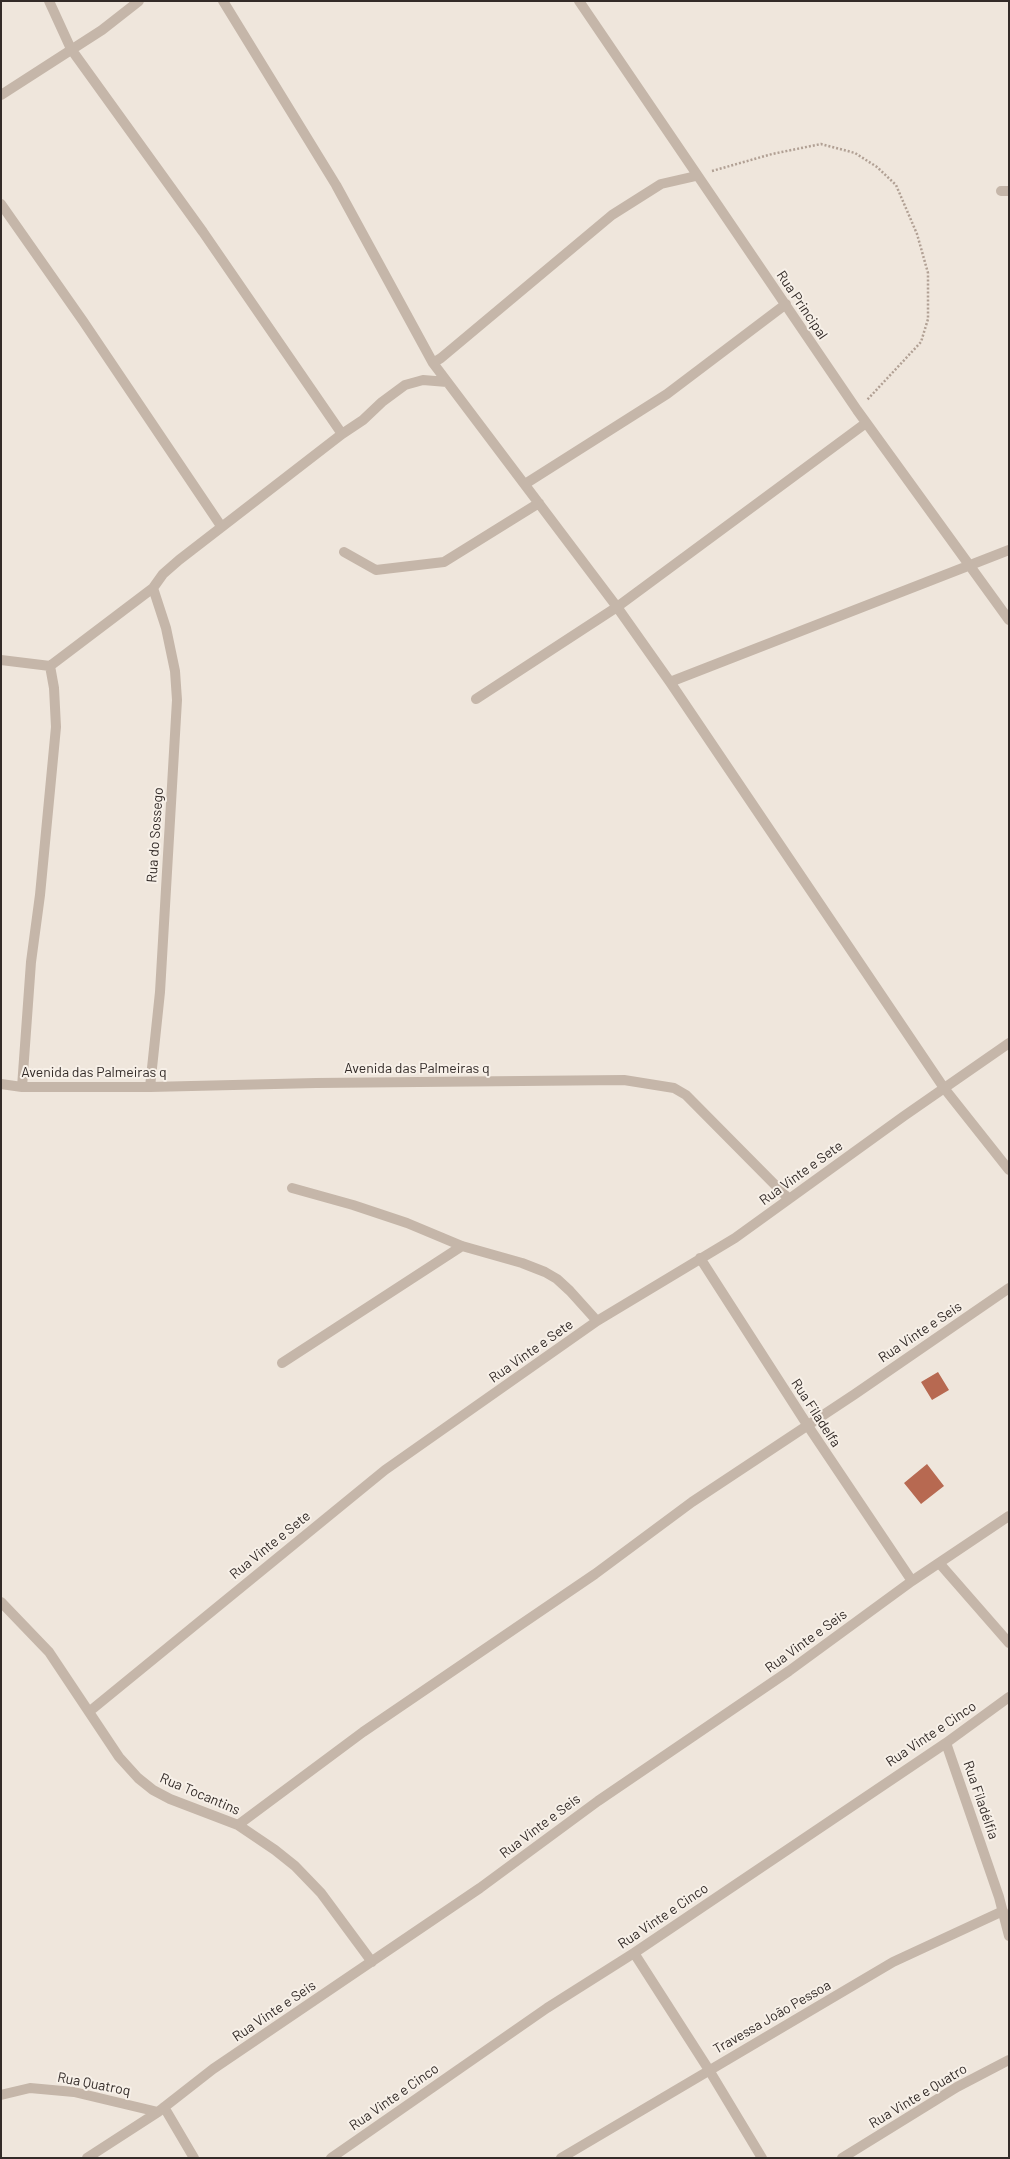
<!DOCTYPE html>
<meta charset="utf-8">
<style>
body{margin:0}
#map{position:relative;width:1010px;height:2159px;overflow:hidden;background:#efe6dc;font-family:Barlow,sans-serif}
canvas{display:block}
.frame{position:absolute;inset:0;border:2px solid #332b28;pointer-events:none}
</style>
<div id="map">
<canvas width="1010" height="2159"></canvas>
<div class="frame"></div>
</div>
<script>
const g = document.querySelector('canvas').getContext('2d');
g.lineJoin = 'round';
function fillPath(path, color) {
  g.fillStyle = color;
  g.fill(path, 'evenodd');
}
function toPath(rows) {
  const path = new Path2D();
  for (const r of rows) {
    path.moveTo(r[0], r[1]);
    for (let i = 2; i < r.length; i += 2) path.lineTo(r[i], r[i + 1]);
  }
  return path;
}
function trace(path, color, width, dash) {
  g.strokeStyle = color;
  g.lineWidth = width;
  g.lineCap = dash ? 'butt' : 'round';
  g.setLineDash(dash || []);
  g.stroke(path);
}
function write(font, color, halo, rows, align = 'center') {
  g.font = font + ' Barlow,sans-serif';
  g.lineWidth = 4;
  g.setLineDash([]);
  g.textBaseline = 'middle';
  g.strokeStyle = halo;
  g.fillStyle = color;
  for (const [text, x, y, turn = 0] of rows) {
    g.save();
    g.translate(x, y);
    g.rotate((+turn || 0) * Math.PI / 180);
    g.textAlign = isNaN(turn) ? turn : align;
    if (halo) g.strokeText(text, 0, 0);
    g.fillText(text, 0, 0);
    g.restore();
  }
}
const building = toPath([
 [938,1372,949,1390,932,1400,921,1382],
 [927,1464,944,1486,921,1504,904,1483]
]);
const path = toPath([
 [712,171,772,154,821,144,855,153,877,167,896,185,917,234,928,273,928,319,921,342,867,400]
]);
const minor = toPath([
 [49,1,71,49,203,232,342,434],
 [223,1,336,185,433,363,617,607,670,682,944,1088,1009,1170],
 [579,1,857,410,1009,620],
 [1,95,102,30,139,1],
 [1001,191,1009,191],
 [1,204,83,321,221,526],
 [433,363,441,358,612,215,661,184,696,176],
 [525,484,667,394,786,304],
 [344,552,376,570,444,562,539,503],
 [1,660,50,666,153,588,163,574,179,560,342,434,363,420,382,402,405,385,423,380,447,382],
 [670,682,1009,550],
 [476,699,617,607,866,423],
 [1,1084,22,1087,150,1087,316,1083,624,1080,674,1088,686,1095,789,1199],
 [22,1087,31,962,40,895,56,727,54,688,50,666],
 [150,1087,160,992,177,700,175,671,166,628,153,588],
 [292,1188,353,1205,407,1223,462,1246,522,1263,545,1272,557,1279,570,1291,597,1321],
 [700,1258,808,1426,912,1581],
 [282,1363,462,1246],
 [940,1564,1009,1643],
 [1,1602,49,1652,119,1757,138,1778,153,1790,170,1799,238,1825,275,1850,295,1866,321,1893,372,1962],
 [90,1711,385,1470,597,1321,735,1238,904,1116,1009,1043],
 [946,1743,999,1897,1009,1936],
 [238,1825,363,1732,595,1574,692,1502,855,1394,1009,1288],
 [634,1953,709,2070,762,2158],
 [1,2095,30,2088,74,2092,158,2112],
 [164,2107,194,2158],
 [87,2158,158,2112,213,2069,480,1888,598,1801,789,1671,912,1581,1009,1516],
 [331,2158,547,2008,634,1953,946,1743,1009,1697],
 [561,2158,893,1962,1003,1911],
 [842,2158,957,2087,1009,2060]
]);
const streetNames = [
 ["Rua Principal",802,305,56],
 ["Rua do Sossego",155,835,-86],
 ["Avenida das Palmeiras q",417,1068],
 ["Avenida das Palmeiras q",94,1072],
 ["Rua Vinte e Sete",801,1173,-36],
 ["Rua Vinte e Seis",920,1332,-34],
 ["Rua Vinte e Sete",531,1351,-35],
 ["Rua Filadelfa",816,1413,57],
 ["Rua Vinte e Sete",270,1545,-39],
 ["Rua Vinte e Seis",806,1641,-36],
 ["Rua Vinte e Cinco",931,1734,-34],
 ["Rua Tocantins",200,1794,23],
 ["Rua Filadélfia",981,1800,71],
 ["Rua Vinte e Seis",540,1826,-37],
 ["Rua Vinte e Cinco",663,1916,-34],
 ["Rua Vinte e Seis",274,2011,-34],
 ["Travessa João Pessoa",772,2017,-30],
 ["Rua Quatroq",94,2084,11],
 ["Rua Vinte e Quatro",918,2096,-31],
 ["Rua Vinte e Cinco",394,2097,-35]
];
fillPath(building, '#b76951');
trace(path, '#b1a094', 2.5, [2, 2]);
trace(minor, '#c5b6a9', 10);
write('14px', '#332b28', '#f7f0e8', streetNames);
</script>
